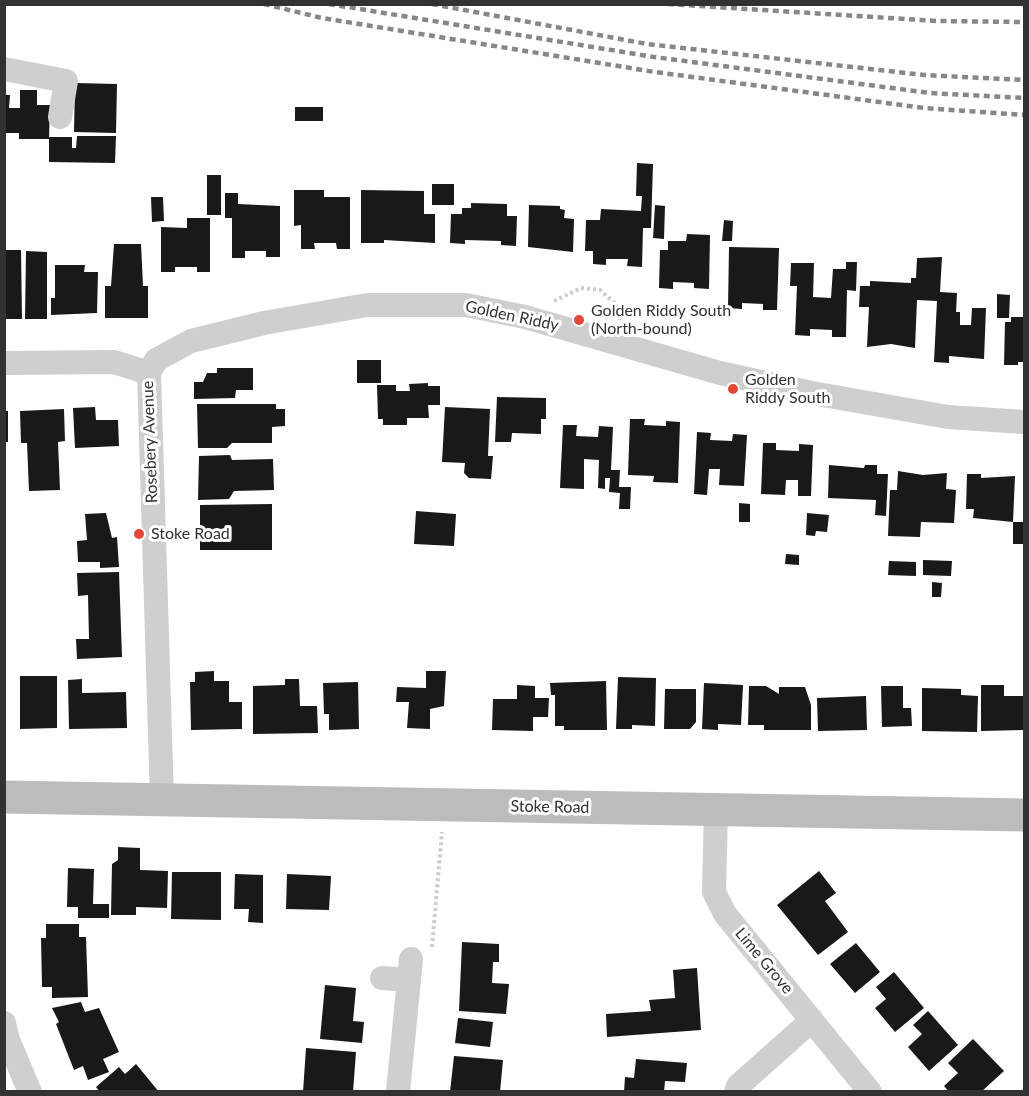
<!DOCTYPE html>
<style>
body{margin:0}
#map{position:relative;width:1029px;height:1096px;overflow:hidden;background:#fff;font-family:Lato,sans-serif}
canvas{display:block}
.frame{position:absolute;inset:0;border:6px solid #323232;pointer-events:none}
</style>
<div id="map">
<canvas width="1029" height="1096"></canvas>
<div class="frame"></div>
</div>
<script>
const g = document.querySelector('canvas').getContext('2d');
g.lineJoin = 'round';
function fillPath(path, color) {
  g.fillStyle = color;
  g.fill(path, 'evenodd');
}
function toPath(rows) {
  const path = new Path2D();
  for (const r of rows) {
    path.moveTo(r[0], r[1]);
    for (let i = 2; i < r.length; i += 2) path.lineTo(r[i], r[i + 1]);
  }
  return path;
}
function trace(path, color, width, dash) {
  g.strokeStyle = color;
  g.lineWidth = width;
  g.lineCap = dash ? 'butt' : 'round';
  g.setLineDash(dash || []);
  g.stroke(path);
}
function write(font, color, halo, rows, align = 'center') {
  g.font = font + ' Lato,sans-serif';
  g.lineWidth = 6;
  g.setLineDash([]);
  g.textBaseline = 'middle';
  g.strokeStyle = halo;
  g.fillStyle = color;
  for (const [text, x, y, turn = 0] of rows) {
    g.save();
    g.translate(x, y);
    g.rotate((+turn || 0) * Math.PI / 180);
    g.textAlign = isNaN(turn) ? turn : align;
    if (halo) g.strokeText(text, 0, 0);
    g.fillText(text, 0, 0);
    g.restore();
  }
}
const building = toPath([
 [75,83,117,84,116,133,74,132],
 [20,90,37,90,37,105,50,105,49,139,19,139,19,133,4,133,4,95,10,95,9,108,20,108],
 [295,107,323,107,323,121,295,121],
 [77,136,116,136,115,163,49,162,49,137,72,137,72,148,76,148],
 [637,163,653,164,651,228,643,228,642,267,627,266,628,259,606,259,606,265,593,264,593,251,585,251,586,220,600,220,601,209,641,211,642,196,636,196],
 [207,175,221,175,221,215,207,215],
 [432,184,454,184,454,205,432,205],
 [294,190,324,190,324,197,350,197,350,249,337,249,336,243,314,243,315,249,301,249,301,225,294,226],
 [361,190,424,191,424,214,435,214,435,243,384,240,384,243,361,243],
 [225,193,238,193,238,204,280,206,280,257,266,257,266,251,245,251,245,258,232,258,232,218,225,218],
 [151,197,163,197,164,221,152,222],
 [471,203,507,204,507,216,517,216,516,246,501,245,501,241,465,240,465,244,450,243,451,214,462,214,462,208,471,208],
 [529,205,560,206,560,209,565,210,564,218,574,219,573,252,528,247],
 [655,205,665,206,664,239,653,238],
 [187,218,210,218,210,272,197,272,197,267,175,267,175,272,161,272,161,227,187,228],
 [724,220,733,221,732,241,722,241],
 [687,234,710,235,709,289,694,288,694,283,673,282,673,289,659,288,660,250,668,250,668,241,686,241],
 [114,244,141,244,143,286,148,286,148,318,105,318,105,286,111,286],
 [729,247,779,248,777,310,763,310,763,304,742,303,742,309,728,308],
 [6,250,21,250,22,319,4,319],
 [26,251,47,252,47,319,25,319],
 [942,257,940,292,957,293,956,312,960,312,960,325,971,325,972,308,986,308,984,359,949,356,949,363,934,362,937,301,917,300,915,348,891,344,867,347,869,307,859,307,860,286,870,286,870,281,911,283,911,278,916,278,917,258],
 [846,262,857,262,856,291,847,290,846,337,832,337,832,330,810,329,810,336,795,335,797,286,790,286,791,263,814,263,813,297,831,298,833,269,846,269],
 [55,265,85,265,84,272,98,272,97,313,51,315,51,298,55,298],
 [997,294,1010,295,1009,318,997,318],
 [1011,317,1024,317,1024,362,1018,362,1018,365,1004,365,1005,322,1011,322],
 [357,360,381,360,381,383,357,383],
 [217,368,253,368,253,390,236,390,235,398,194,399,194,382,203,382,207,373,217,373],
 [428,383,428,386,440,386,440,405,428,405,429,418,407,418,407,425,383,425,383,419,378,419,377,385,396,385,396,391,410,391,409,384],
 [497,397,546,398,546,419,541,419,541,434,512,433,511,442,495,442],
 [197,404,276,404,276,409,285,409,285,426,272,427,272,443,232,443,227,448,198,448],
 [95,407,96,420,118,420,119,446,75,448,73,408],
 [445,407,490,409,488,456,493,456,491,479,469,478,464,473,465,463,442,462],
 [64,409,65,441,58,442,60,490,29,491,27,443,21,443,20,411],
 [4,411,8,411,8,442,4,442],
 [630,419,645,419,644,425,666,426,666,421,680,422,678,483,653,482,654,476,628,475],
 [563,425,577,425,576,436,598,437,599,426,613,427,611,470,620,470,619,487,631,487,630,509,619,509,620,493,609,492,610,478,605,478,605,489,598,488,599,460,584,459,584,489,560,488],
 [697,432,711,433,710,440,732,441,733,434,747,435,744,486,719,485,720,469,709,469,707,495,694,494],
 [763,443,776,443,776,450,799,451,799,444,813,445,811,496,798,496,798,480,786,480,785,495,761,494],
 [230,455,232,460,273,459,274,490,234,491,229,499,198,500,199,456],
 [829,465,864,468,865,465,877,465,877,474,888,474,886,516,875,515,876,500,828,498],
 [898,471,923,475,947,473,946,489,956,490,954,523,921,522,920,537,888,536,890,490,897,490],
 [967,474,981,474,981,478,1015,476,1013,522,973,518,974,509,966,509],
 [739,503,750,504,750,522,739,522],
 [272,504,272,550,200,550,200,505],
 [416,511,456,514,454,546,414,544],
 [106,513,112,538,117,537,119,567,100,568,100,562,78,562,77,541,87,540,85,514],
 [807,513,829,515,827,532,816,531,815,536,806,535],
 [1013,522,1024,522,1024,544,1013,544],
 [786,554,799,555,799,565,785,564],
 [923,560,952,561,951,576,923,575],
 [889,561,916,562,916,576,888,575],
 [119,572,122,657,77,659,76,639,89,639,88,595,78,596,77,573],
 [932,582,942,583,941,597,932,597],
 [214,671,214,681,229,681,229,702,242,702,242,729,191,730,190,682,195,682,195,672],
 [426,671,446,671,444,706,430,709,430,729,407,728,409,702,396,702,397,687,426,688],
 [20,676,57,676,57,728,20,729],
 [618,677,656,678,655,726,632,725,632,729,616,729],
 [82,679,82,693,126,692,127,728,69,729,68,680],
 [285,679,299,679,300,706,317,706,318,733,253,734,253,686,285,685],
 [606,681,607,730,564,730,564,726,555,726,555,695,551,695,550,683],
 [358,682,359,729,329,730,329,714,324,714,323,683],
 [704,683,743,685,741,725,718,724,718,730,702,729],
 [517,685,535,686,535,698,549,698,548,717,533,717,533,731,492,730,493,699,517,699],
 [981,685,1004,685,1004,696,1024,696,1024,730,981,731],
 [749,686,766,686,779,694,779,687,805,687,811,705,811,730,764,730,764,725,748,725],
 [881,686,903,686,903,708,911,708,912,726,882,727],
 [922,688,961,689,961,695,978,696,977,732,922,731],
 [665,689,696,689,696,722,690,729,664,729],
 [866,696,867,730,818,731,817,698],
 [118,847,140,848,140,870,168,871,167,908,136,907,136,915,111,915,112,864,118,860],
 [68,868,94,869,93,904,109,904,109,918,78,918,78,907,67,907],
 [819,871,836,893,825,901,848,932,818,955,777,905],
 [172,872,221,872,221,920,171,919],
 [235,874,263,875,263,923,248,922,249,909,234,909],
 [287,874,331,876,329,910,286,909],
 [46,924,79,924,79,937,86,937,88,997,52,998,52,987,42,987,41,938,46,938],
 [462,942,499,944,499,962,493,962,492,983,509,984,506,1014,459,1011],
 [856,943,880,972,855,993,830,964],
 [697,968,701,1030,607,1037,606,1014,651,1011,649,1000,675,998,673,970],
 [894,972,924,1008,895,1032,875,1008,886,999,876,987],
 [325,985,356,988,353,1021,364,1022,362,1043,320,1039],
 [81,1002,85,1012,99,1008,119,1052,103,1059,109,1072,88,1080,83,1066,74,1070,56,1024,59,1022,52,1008],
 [928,1011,958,1045,929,1071,908,1047,922,1034,913,1025],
 [458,1018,493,1022,490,1047,455,1043],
 [973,1039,1004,1071,981,1092,949,1092,944,1086,958,1073,948,1063],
 [306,1048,356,1052,353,1092,303,1092],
 [454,1056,503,1060,500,1092,450,1092],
 [636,1059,687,1063,685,1082,665,1081,664,1092,624,1092,625,1077,634,1078],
 [136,1064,159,1092,100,1092,96,1087,119,1067,125,1074]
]);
const path = toPath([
 [554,301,581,288,600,290,617,305,621,321],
 [432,947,442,832]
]);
const street = toPath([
 [4,69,66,81,60,117],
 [4,363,114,362,149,373],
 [162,800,149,373,156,360,191,341,264,323,367,305,466,305,525,317,720,373,812,393,948,417,1024,422],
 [716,810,714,892,725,914,870,1092],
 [382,978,409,980],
 [4,1023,8,1040,30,1092],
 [398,1092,411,959],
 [736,1092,738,1086,812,1020]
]);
const secondary = toPath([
 [4,797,1024,815]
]);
const rail = toPath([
 [264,4,322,18,655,72,924,108,1024,115],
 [329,4,654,57,930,93,1024,98],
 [432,4,647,44,924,75,1024,80],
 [668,4,937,21,1024,22]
]);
const markers = [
 [579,320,6,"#e44638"],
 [733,389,6,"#e44638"],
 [139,534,6,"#e44638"]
];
const poiNames = [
 ["Golden Riddy South",591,311],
 ["(North-bound)",591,329],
 ["Golden",745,380],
 ["Riddy South",745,398],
 ["Stoke Road",151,534]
];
const streetNames = [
 ["Golden Riddy",512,316,12],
 ["Rosebery Avenue",150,442,-92],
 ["Stoke Road",550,807,1],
 ["Lime Grove",764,961,50]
];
fillPath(building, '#191919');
trace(path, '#ccc', 4, [3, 3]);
trace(street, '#cfcfcf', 24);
trace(secondary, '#bcbcbc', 33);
trace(rail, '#878787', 4.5, [6, 4.5]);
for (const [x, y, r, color] of markers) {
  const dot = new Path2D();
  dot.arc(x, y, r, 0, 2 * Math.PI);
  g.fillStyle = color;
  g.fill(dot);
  trace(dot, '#fff', 2);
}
write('16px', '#323232', '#fff', poiNames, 'left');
write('16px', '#323232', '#fff', streetNames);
</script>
